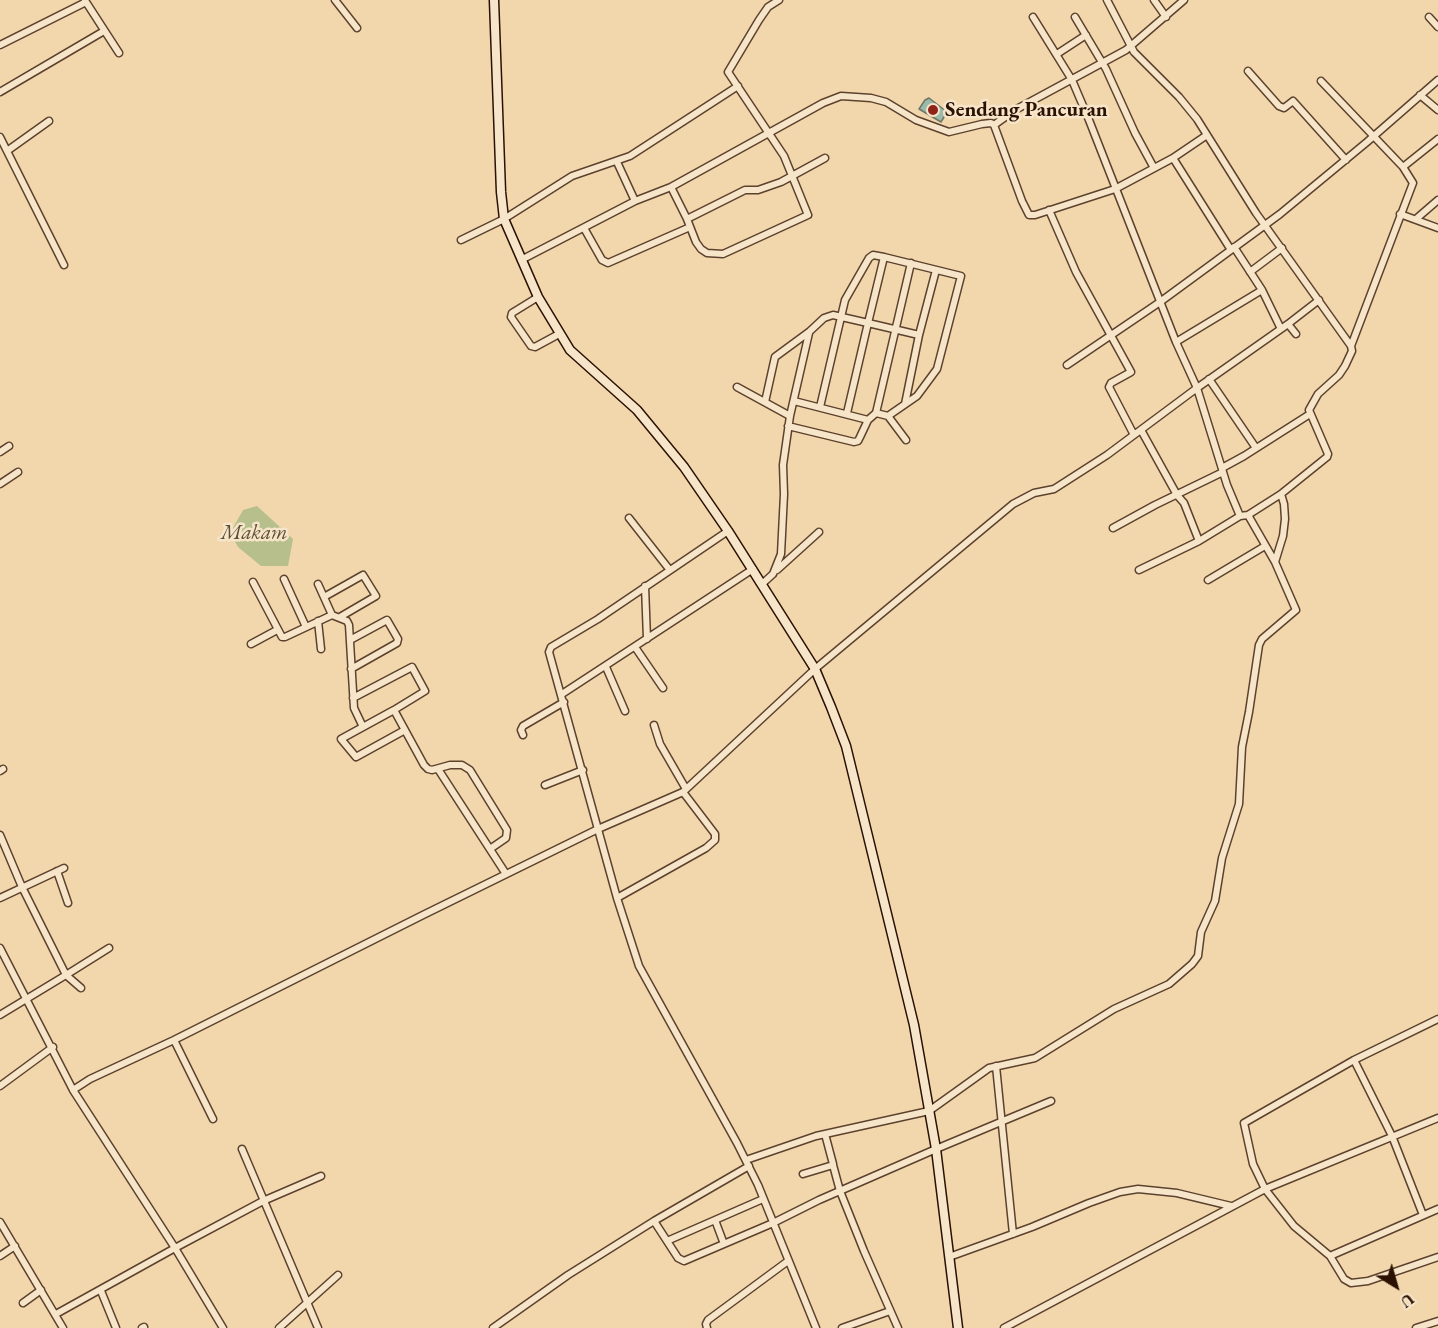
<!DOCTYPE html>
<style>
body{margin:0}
#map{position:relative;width:1438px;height:1328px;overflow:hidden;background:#f2d7ad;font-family:"EB Garamond",serif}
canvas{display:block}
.north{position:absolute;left:1366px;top:1256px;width:60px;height:60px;-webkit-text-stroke:4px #f7e5ca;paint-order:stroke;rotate:143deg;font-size:16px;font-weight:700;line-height:24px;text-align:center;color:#2a1102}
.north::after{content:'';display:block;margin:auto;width:21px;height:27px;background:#2a1102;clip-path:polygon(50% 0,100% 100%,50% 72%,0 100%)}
</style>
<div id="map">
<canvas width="1438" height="1328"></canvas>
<div class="north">U</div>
</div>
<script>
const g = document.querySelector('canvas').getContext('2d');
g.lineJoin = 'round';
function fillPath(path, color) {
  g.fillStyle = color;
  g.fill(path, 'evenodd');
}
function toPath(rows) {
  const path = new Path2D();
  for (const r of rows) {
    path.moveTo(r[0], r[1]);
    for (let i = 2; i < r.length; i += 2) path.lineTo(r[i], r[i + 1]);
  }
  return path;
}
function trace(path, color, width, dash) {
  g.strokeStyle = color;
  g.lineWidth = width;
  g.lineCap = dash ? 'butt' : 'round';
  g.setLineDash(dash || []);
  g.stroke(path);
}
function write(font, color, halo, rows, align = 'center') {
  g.font = font + ' "EB Garamond",serif';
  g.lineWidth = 5;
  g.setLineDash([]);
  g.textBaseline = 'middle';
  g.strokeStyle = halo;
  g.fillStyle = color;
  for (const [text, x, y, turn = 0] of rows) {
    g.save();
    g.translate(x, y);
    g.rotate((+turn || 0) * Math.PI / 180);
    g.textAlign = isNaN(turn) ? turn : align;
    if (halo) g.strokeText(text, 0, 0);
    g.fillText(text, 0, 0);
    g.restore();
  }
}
const green = toPath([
 [257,506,293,539,288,566,261,566,238,547,230,533,243,510]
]);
const water = toPath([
 [929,98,947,112,941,122,919,109,925,100,929,98]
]);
const street = toPath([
 [335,0,357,28],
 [1107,0,1134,52,1179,97,1197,119,1256,213,1351,346,1352,351,1345,366,1339,375,1318,394,1309,410,1328,454,1327,457,1281,494,1248,515],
 [1154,0,1166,17],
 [86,2,119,53],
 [1033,17,1072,80,1089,120,1176,342,1197,388,1227,485,1240,516],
 [1075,17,1106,69,1135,133,1154,168],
 [1429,17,1438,27],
 [0,45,86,2,85,0],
 [1057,54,1086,35],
 [1248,71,1279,106,1284,108,1293,101,1346,160],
 [1321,81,1403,167,1413,183,1351,346],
 [0,92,104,31],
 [1420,95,1438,110],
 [994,125,1022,201,1029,215,1035,215,1115,189,1173,158,1231,250],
 [0,137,64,265],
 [7,151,49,121],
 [1173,158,1207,135],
 [617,162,635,201],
 [1403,167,1438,139],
 [671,187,687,219,696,242,701,249,707,253,723,254,808,215,784,156,728,72,759,20,768,7,779,0],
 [1049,210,1076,272,1131,372,1111,383,1109,387,1134,435],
 [1400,214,1438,228],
 [687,219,745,190,758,190,781,182,825,158],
 [1416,219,1438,200],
 [584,228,602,260,608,263,690,227],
 [461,240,504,219,572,176,630,156,738,86],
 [1234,247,1262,290],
 [521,260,635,201,671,187,823,103,841,96,871,98,886,102,916,120,949,132,982,124,991,123,994,125,1015,110,1126,50,1184,0],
 [1250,272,1282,248],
 [538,297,512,313,511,317,531,346,535,347,559,334],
 [1288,324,1296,334],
 [1176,342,1262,290,1281,329],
 [1067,365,1160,302,1280,214,1367,142,1438,80],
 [1209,379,1256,448],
 [737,387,790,416],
 [765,402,775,357,809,332,824,318,833,315,868,323,884,257,961,276,937,369,917,396,888,416,876,413,868,420,794,401],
 [905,404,919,335,936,270],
 [820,407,845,300,869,258,873,255,884,257],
 [847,413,868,323,919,335],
 [876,413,911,263],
 [888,416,906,440],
 [788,426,854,442,858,441,860,437,868,420],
 [1141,430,1177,495,1184,503,1199,541],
 [0,452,9,446],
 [1222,468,1244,456,1310,414],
 [0,484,18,472],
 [629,518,669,569],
 [1113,528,1155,505,1223,472],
 [728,531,598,619,551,647,549,652,617,898,639,966,737,1143,758,1185,816,1328],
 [1275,562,1283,536,1285,519,1284,504,1281,494],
 [777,570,819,532],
 [284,579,306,627],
 [1208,580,1265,546],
 [253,582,282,637,285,637,332,615,347,621,349,625,354,708,363,727],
 [318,584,332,615],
 [762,584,773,574,781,554,784,494,783,465,790,416,809,333],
 [645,586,647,639],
 [324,597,363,575,376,596,340,617],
 [318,621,321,649],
 [350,640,387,620,398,639,397,643,351,669],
 [251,644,277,630],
 [635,647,663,688],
 [606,667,625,711],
 [562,694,753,569],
 [353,698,412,667,425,691,394,710],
 [654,725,660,744,686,789],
 [405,730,356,757,341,739,394,710,424,765,428,769,432,770,450,765,462,765,470,770,507,830,506,838,490,849],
 [523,735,521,730,523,726,564,702],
 [438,769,506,874],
 [0,771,3,769],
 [545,785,583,770],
 [0,835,22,887,66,975,0,1015],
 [57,871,68,903],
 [0,898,64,868],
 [617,898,706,848,715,840,715,834,683,792],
 [0,948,73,1090,175,1248,223,1328],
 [81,988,66,975,109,948],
 [1438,1019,1354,1060,1244,1123,1253,1164,1265,1189,1294,1226,1330,1256,1344,1279,1351,1283,1368,1281,1438,1257],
 [174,1040,213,1119],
 [1354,1060,1392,1136,1423,1215],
 [996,1066,1013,1234],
 [0,1086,53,1047],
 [73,1090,90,1079,174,1040,423,915,598,829,683,792,815,669,1013,504,1034,493,1054,489,1107,455,1197,388,1288,324,1319,300],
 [825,1134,833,1164],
 [242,1149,318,1328],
 [746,1160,816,1136,929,1111,989,1068,1035,1058,1114,1009,1169,984,1192,964,1198,956,1201,932,1215,901,1222,858,1239,804,1242,747,1249,712,1259,645,1262,639,1296,610,1275,562,1248,515,1240,516,1199,541,1139,570],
 [803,1174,833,1165,840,1191,864,1251,898,1328],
 [715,1220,724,1244],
 [654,1221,678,1258,684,1261,773,1223,819,1200,936,1149,1051,1101],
 [0,1222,63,1328],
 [667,1241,763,1199],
 [0,1256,15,1246],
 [1330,1256,1438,1209],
 [949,1257,1032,1227,1089,1203,1120,1192,1138,1189,1177,1193,1231,1206],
 [101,1291,116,1328],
 [23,1303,41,1290],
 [56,1314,175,1248,263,1201,321,1176],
 [142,1328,144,1327],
 [279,1328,338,1275],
 [493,1328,568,1275,654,1221,749,1166],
 [707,1328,706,1324,708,1320,788,1261],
 [842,1328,890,1311],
 [1004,1328,1265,1189,1438,1118],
 [1416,1328,1438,1321]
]);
const secondary = toPath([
 [494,0,501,192,504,219,538,297,570,350,637,410,684,467,728,531,815,669,831,707,846,746,914,1025,936,1149,958,1328]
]);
const markers = [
 [933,110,6,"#8f2418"]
];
const poiNames = [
 ["Sendang Pancuran",945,110]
];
const parkNames = [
 ["Makam",254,533]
];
fillPath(green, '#b7bf8d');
fillPath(water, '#9bbaa9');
trace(water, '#6e7666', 1.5);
trace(street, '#5c422d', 9);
trace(secondary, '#2a1102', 11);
trace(street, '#f7e5ca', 6);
trace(secondary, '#f7e5ca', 8);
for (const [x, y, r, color] of markers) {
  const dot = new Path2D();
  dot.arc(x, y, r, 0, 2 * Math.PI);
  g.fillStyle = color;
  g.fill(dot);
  trace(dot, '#f7e5ca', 2);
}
write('bold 21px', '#2a1102', '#f7e5ca', poiNames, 'left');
write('italic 21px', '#5b4e33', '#f7e5ca', parkNames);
</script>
